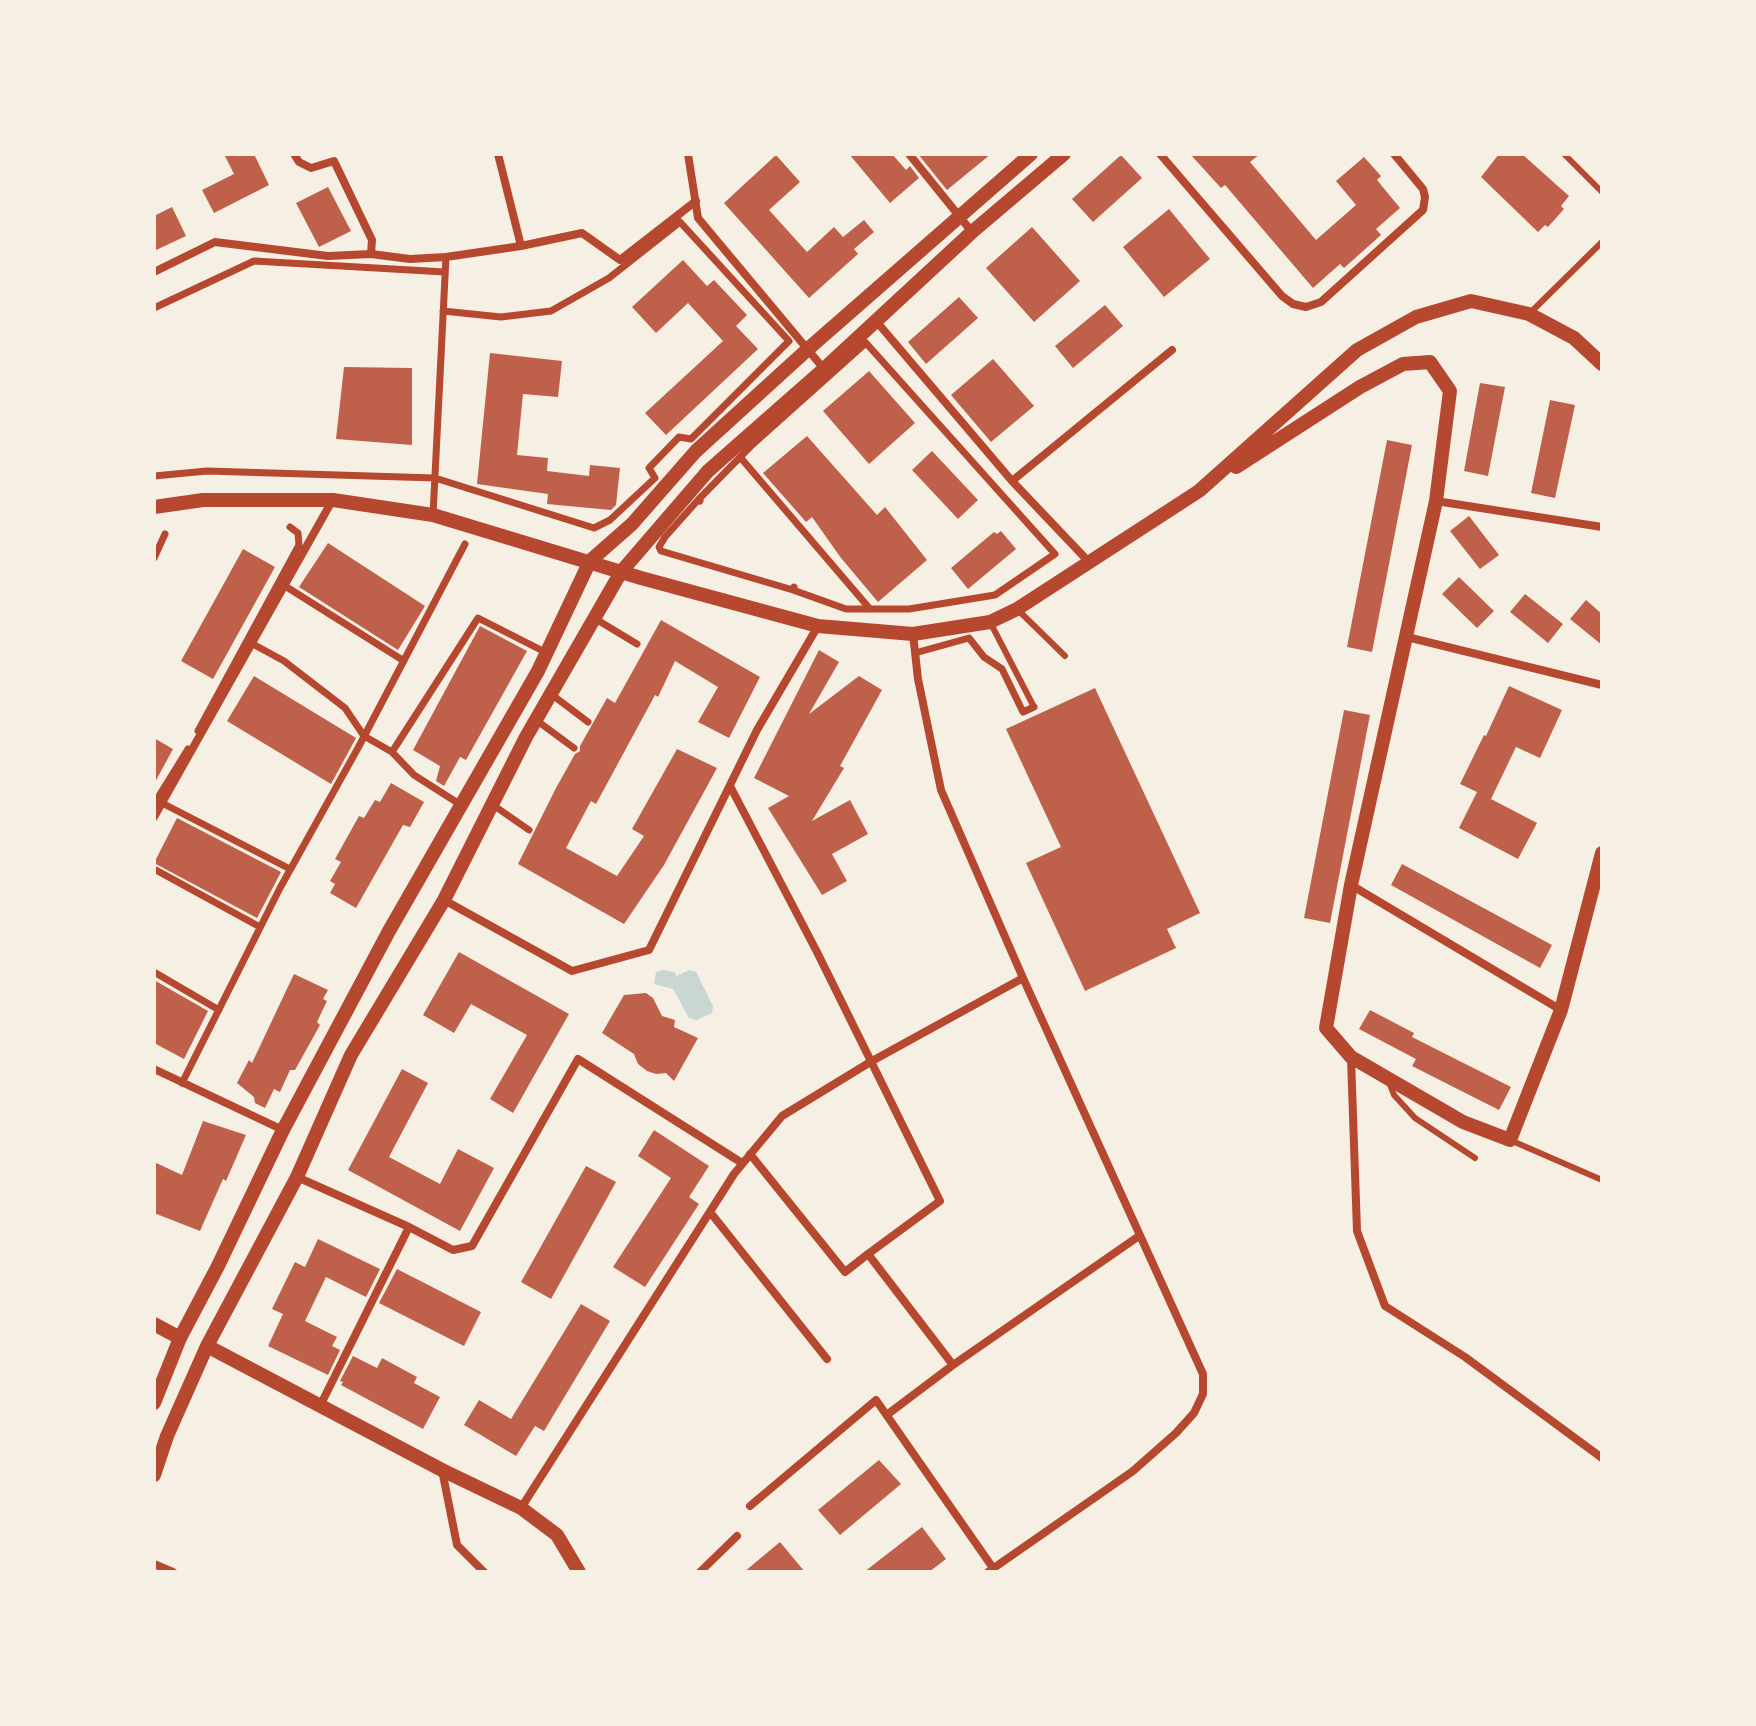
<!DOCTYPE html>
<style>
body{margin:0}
#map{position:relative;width:1756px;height:1726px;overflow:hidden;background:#f6efe4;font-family:"Nunito Sans",sans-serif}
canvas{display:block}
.frame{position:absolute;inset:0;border:156px solid #f6efe4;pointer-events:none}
</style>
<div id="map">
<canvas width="1756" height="1726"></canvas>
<div class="frame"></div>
</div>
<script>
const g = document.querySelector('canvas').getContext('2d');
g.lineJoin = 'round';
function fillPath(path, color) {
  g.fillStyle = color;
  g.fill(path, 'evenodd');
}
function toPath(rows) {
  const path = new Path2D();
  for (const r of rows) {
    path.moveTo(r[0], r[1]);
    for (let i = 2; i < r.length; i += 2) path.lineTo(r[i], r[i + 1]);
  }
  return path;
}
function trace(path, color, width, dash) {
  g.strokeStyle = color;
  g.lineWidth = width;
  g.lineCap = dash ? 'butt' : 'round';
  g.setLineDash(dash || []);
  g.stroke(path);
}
const water = toPath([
 [663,970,674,972,677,976,689,970,696,972,713,1006,712,1013,697,1020,689,1018,673,989,654,984,656,972]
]);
const building = toPath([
 [224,154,254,154,269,185,214,213,202,190,234,174],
 [849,154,892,154,906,170,910,166,919,178,890,203],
 [918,154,991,154,947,190],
 [1190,154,1260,154,1250,162,1316,240,1356,205,1336,181,1364,157,1381,176,1377,180,1400,208,1376,229,1381,235,1344,268,1340,264,1313,288,1225,185,1221,188],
 [1499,154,1522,154,1569,196,1561,206,1564,209,1548,227,1545,225,1538,232,1481,177],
 [776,155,800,182,769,210,807,252,834,227,843,237,864,220,874,232,854,249,858,254,809,298,724,203],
 [1121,155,1142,178,1093,222,1072,199],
 [328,187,351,231,319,247,296,203],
 [172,207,186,236,154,251,154,216],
 [1169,209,1210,259,1164,297,1123,247],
 [1032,227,1080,281,1034,322,986,268],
 [683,260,707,286,714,280,747,315,736,326,758,349,666,435,645,413,723,341,688,303,656,333,632,307],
 [959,297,978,318,926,364,908,342],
 [1105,305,1123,326,1073,368,1055,346],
 [490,353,562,361,558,397,523,394,517,455,548,458,547,471,589,476,590,465,620,468,616,505,611,510,547,504,548,494,477,484],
 [993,359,1034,406,991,442,951,395],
 [344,367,412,368,412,445,336,439],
 [869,371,915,423,869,464,823,411],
 [1480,383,1505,387,1488,476,1464,471],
 [1550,400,1575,405,1555,498,1531,493],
 [807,436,877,515,885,507,927,560,878,602,841,558,812,517,806,522,763,473],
 [1387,440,1412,445,1372,652,1347,647],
 [932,451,978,500,958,519,912,470],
 [1469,516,1499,555,1480,569,1450,531],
 [1001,531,1016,549,968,589,951,568,994,532,997,534],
 [328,543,425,606,398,650,299,587],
 [243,549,275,567,213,679,181,661],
 [1459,577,1494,611,1477,628,1442,594],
 [1525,594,1563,624,1548,643,1510,612],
 [1586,600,1602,614,1602,645,1570,619],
 [661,620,760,677,729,738,698,722,718,687,675,661,658,697,655,695,596,804,591,801,566,848,617,876,644,836,632,829,677,749,717,768,664,865,624,924,518,864,556,788,575,754,580,751,580,746,607,698,615,703],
 [480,626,527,651,466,760,460,757,444,786,436,781,440,766,413,750],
 [819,650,839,662,809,714,859,676,882,690,840,766,844,768,812,821,850,800,868,834,832,854,847,881,822,895,768,808,789,796,754,778],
 [254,676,356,738,331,784,227,721],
 [1509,686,1562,710,1540,758,1516,747,1491,799,1537,823,1518,859,1459,828,1477,792,1460,784,1484,735,1486,736],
 [1095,688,1200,913,1167,929,1176,948,1085,991,1026,863,1061,847,1006,729],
 [1344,710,1370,715,1330,923,1304,918],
 [154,738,173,749,154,784],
 [391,783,424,802,410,827,403,825,356,908,330,893,335,884,330,881,341,862,335,859,359,816,364,818,375,800,380,802],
 [177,818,281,872,257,918,154,863],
 [1402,864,1552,945,1540,968,1391,885],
 [459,952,569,1014,513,1113,490,1099,527,1035,471,1004,454,1033,423,1015],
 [294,974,328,990,323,999,327,1001,317,1022,320,1025,295,1070,290,1070,280,1092,274,1089,265,1108,255,1103,254,1097,237,1083,249,1060,252,1063],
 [154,980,208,1011,184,1059,154,1043],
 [646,993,653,998,662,1016,675,1020,674,1027,698,1038,674,1081,666,1073,656,1074,647,1071,638,1064,634,1054,602,1033,624,995],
 [1370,1010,1414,1033,1412,1037,1511,1087,1499,1110,1412,1066,1416,1059,1359,1029],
 [402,1069,428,1083,389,1157,440,1184,458,1149,494,1168,460,1231,348,1170],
 [203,1121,246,1135,226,1181,223,1179,200,1231,154,1213,154,1162,182,1175],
 [654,1130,709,1166,689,1197,699,1204,645,1287,613,1267,671,1178,638,1156],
 [586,1166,616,1182,551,1299,521,1282],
 [318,1239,380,1269,366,1297,326,1277,305,1321,337,1337,332,1346,340,1350,328,1375,268,1346,283,1314,272,1309,295,1262,305,1267],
 [397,1269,481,1312,464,1346,379,1303],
 [581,1304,610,1321,544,1431,535,1426,516,1456,464,1425,479,1400,511,1419],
 [353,1356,377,1368,382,1358,417,1377,414,1383,440,1397,423,1429,341,1385,343,1382,340,1381],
 [879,1460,901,1484,840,1535,818,1510],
 [922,1527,946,1559,929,1572,864,1572],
 [780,1542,805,1572,744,1572]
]);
const service = toPath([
 [1564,154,1602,192],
 [1529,314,1602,242],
 [1017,609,1065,656],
 [990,622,1034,707],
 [1389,1082,1394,1095,1415,1118,1475,1158],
 [1510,1140,1602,1180]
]);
const pedestrian = toPath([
 [154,308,254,261,445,272],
 [740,457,870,609],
 [154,476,207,471,435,478,594,528,610,520,655,478,649,468,679,437,691,439,789,341,680,222,609,278,551,311,501,317,443,311],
 [698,500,751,446,866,343,1055,554,995,595,909,609,846,609,793,590],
 [700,501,698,500,665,537,659,547,661,551,793,590,794,587],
 [433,515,446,257],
 [154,558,165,534],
 [285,586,404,661],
 [594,618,637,644],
 [251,643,284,661,345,708,364,736,392,752,414,775,461,805],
 [915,653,969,638,984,657,1002,669,1023,712,1034,707],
 [551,694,588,722],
 [536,720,574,748],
 [198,731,299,545,298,533,290,527],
 [392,752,478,618,547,653],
 [162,803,290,869],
 [154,804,188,749],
 [493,805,529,830],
 [154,869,260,927],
 [154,972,219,1010],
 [182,1083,280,888,358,748,465,544]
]);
const minor = toPath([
 [294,154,299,162,311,168,334,161,372,240,371,254],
 [498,154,521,246],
 [688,154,698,218,824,369],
 [909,154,972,232],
 [1160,154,1282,296,1293,304,1306,307,1321,302,1423,210,1425,197,1423,189,1394,154],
 [154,272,215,242,328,256,371,254,410,259,446,257,521,246,582,233,620,260,696,201],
 [876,321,1012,481,1088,561],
 [1012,481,1172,350],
 [1436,501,1602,527],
 [913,634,918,679,941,790,1023,978,1203,1374,1203,1394,1194,1413,1176,1433,1133,1471,988,1572],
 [1407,637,1602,685],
 [730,786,817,952,940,1201,868,1254],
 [154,817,332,501],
 [1351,885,1561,1010],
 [444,900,572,971,649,950,757,730,818,626],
 [1351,1058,1357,1231,1385,1306,1465,1357,1602,1458],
 [154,1069,283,1130],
 [750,1154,845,1272,868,1254,953,1365],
 [297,1177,409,1227,453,1250,472,1246,578,1059,742,1163],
 [710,1212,827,1359],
 [320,1406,409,1227],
 [888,1414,953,1365,1139,1236],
 [442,1470,457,1545,484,1572],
 [750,1506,876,1400,993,1568],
 [521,1508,734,1174,782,1116,872,1061,1023,978],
 [154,1564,173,1572],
 [700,1572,737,1536]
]);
const tertiary = toPath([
 [1236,467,1360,387,1403,364,1430,362,1450,391,1436,501,1351,885,1326,1028,1351,1057,1463,1122,1510,1140,1561,1010,1602,853],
 [154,507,203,500,333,500,433,515,641,578,818,626,913,634,990,622,1017,609,1199,491,1357,350,1416,317,1471,301,1529,314,1574,338,1602,364],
 [154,1324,180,1338],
 [207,1346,442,1470,521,1508,557,1535,579,1572],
 [154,1403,180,1338,218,1266,283,1130,389,931,538,671,590,561,632,524,696,451,808,349,1031,154],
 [154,1475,167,1436,207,1346,297,1177,351,1055,444,900,526,737,621,572,708,471,824,369,972,232,1064,154]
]);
fillPath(water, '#c9d6d2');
fillPath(building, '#bf614a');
trace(service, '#b5482f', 6);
trace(pedestrian, '#b5482f', 7);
trace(minor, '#b5482f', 8);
trace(tertiary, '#b5482f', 14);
</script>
